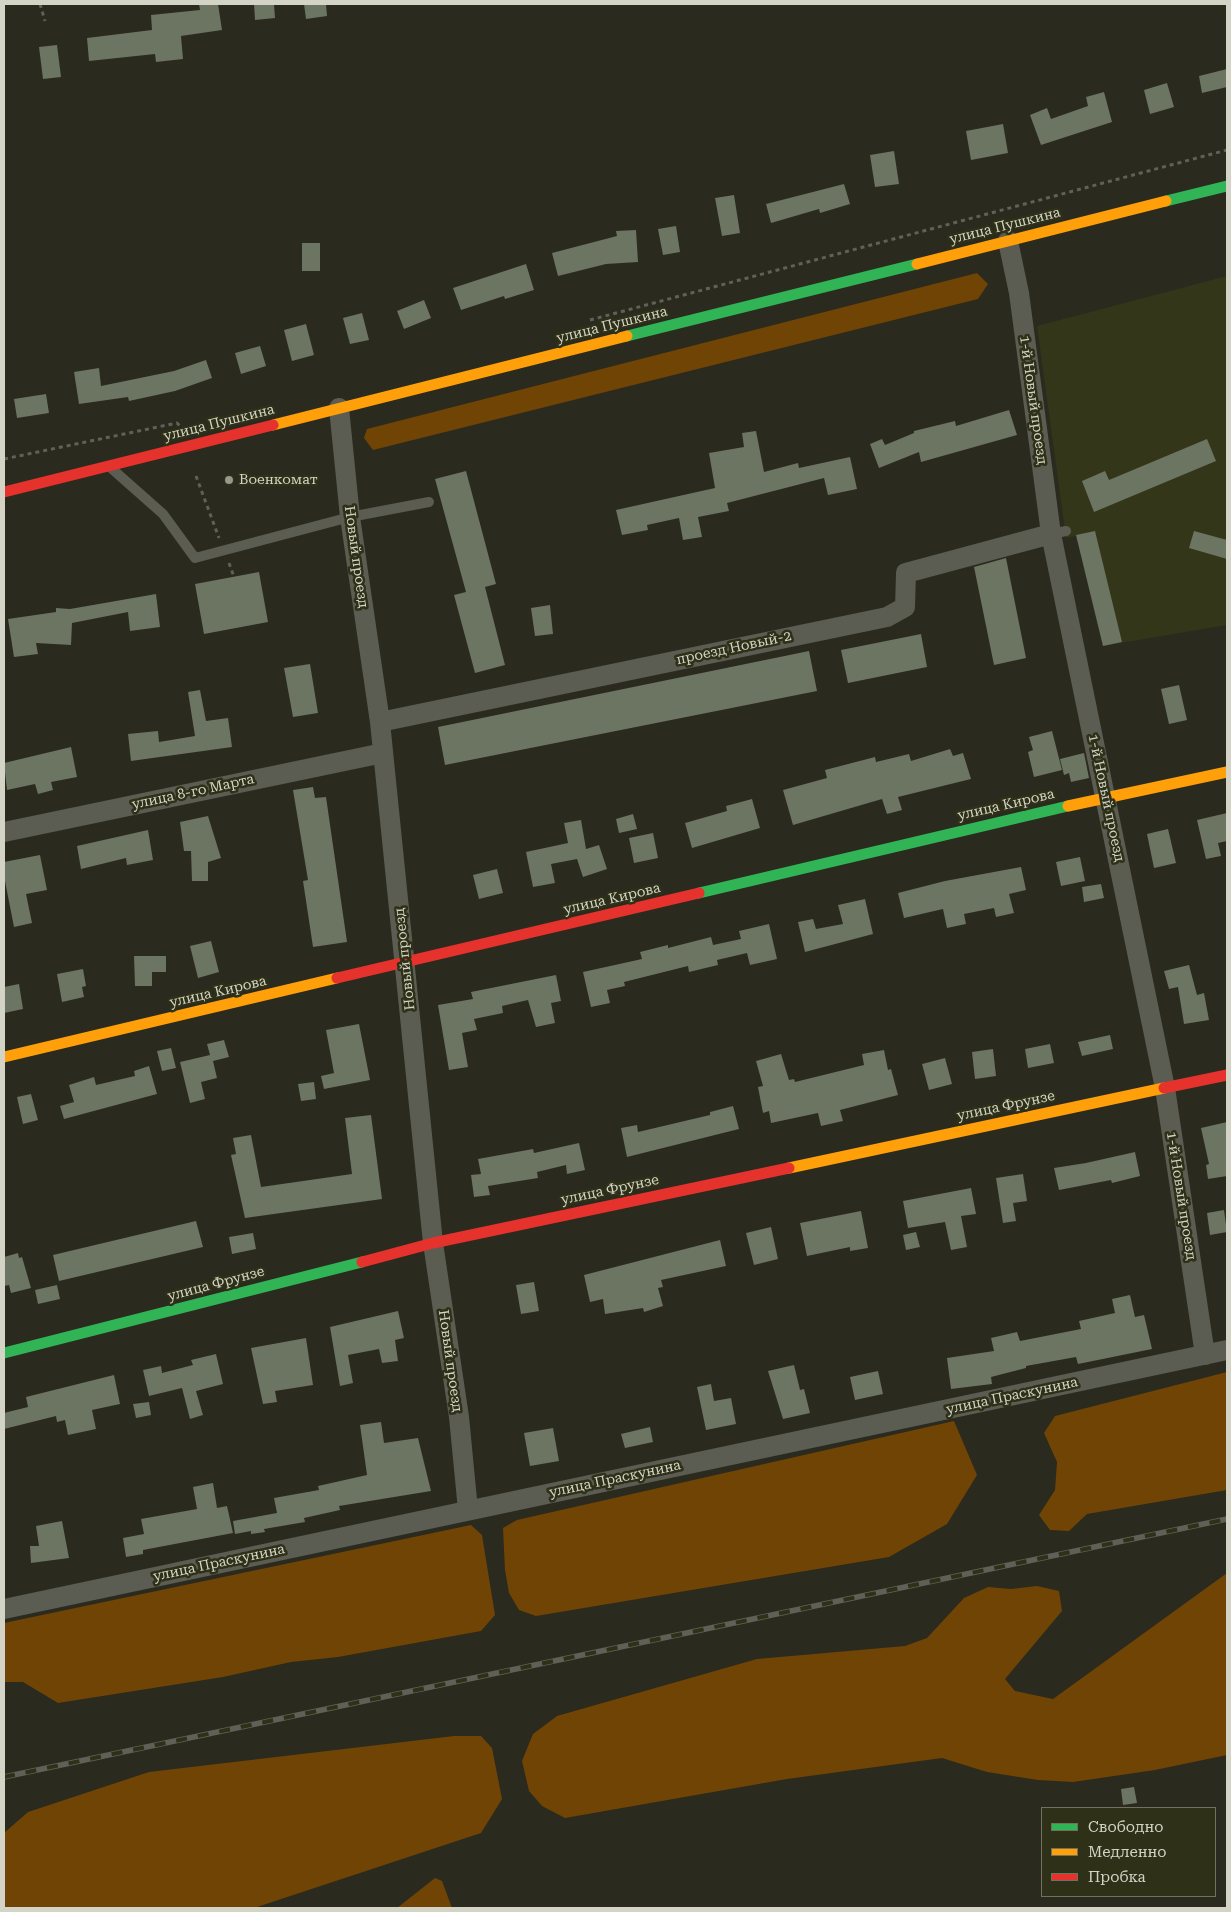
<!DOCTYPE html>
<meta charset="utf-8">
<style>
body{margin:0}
#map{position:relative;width:1231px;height:1912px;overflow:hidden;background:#2a2a1e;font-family:"Roboto Serif",serif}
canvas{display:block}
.frame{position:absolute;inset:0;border:5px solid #d3d4c6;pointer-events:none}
.legend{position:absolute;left:1041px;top:1807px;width:175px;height:90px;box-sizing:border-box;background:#2e3018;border:1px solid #70725e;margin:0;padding:6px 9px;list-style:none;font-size:15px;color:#d3d4c6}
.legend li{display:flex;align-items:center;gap:10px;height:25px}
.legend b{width:25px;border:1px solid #70725e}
</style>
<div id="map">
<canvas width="1231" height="1912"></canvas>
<div class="frame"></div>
<ul class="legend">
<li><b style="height:6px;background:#30b455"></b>Свободно</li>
<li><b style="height:6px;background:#ff9f0a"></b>Медленно</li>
<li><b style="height:6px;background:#e5322d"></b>Пробка</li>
</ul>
</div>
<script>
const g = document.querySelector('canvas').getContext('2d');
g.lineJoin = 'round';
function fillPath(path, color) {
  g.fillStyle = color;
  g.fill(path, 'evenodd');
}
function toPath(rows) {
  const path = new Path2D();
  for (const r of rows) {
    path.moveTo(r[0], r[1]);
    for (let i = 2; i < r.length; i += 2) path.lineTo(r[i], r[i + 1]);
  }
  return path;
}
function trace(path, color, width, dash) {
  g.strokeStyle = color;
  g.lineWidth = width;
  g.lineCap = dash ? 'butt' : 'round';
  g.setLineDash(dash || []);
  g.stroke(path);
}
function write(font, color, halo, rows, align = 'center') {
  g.font = font + ' "Roboto Serif",serif';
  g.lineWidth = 5;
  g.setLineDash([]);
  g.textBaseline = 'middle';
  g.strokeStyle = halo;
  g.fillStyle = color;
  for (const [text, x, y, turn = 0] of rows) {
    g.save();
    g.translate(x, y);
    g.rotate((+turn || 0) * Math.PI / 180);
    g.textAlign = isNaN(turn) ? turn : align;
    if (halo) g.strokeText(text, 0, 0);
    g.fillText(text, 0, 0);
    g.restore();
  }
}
const built = toPath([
 [1227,276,1227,625,1103,646,1076,536,1066,538,1037,326]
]);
const forest = toPath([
 [977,273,988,284,978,299,373,450,364,438,367,429],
 [1227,1372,1227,1490,1087,1514,1069,1531,1050,1530,1039,1515,1055,1490,1057,1462,1044,1433,1055,1416],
 [954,1421,977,1475,947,1524,889,1557,536,1616,519,1610,509,1593,505,1570,503,1528,517,1520],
 [471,1525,482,1535,495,1615,481,1631,338,1657,291,1662,223,1677,58,1703,23,1682,4,1682,4,1623],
 [1227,1573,1227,1755,1155,1770,1073,1782,1038,1780,987,1772,942,1758,787,1779,565,1818,542,1806,529,1791,522,1761,533,1734,557,1716,757,1659,905,1646,927,1638,964,1598,988,1587,1011,1589,1037,1586,1059,1591,1062,1611,1005,1679,1015,1691,1053,1699],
 [454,1736,481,1736,492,1748,502,1799,481,1833,254,1908,4,1908,4,1833,28,1812,149,1772],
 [435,1878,442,1881,452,1908,397,1908]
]);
const building = toPath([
 [199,4,218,4,222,30,181,36,183,59,156,62,155,54,89,61,87,38,152,30,151,15,200,10],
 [254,4,274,4,275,18,255,20],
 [304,4,326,4,327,16,306,19],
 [57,45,61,77,43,79,39,47],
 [1227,69,1227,87,1202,93,1199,76],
 [1167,83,1174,107,1150,114,1144,90],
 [1104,92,1112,122,1041,145,1030,115,1047,108,1051,119,1088,106,1086,97],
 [1003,124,1008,153,971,160,966,131],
 [894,151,899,184,875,187,870,155],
 [844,184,850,204,820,213,819,209,771,223,766,204],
 [734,195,740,233,722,236,715,198],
 [676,226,680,252,663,255,658,229],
 [636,230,638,262,606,264,558,276,552,253,617,236,616,231],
 [302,243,320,243,320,271,302,271],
 [526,264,534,290,505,299,504,296,461,310,453,288],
 [424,300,431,318,404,329,397,311],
 [362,313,369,340,350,344,343,318],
 [306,324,314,355,292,361,284,330],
 [260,346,266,366,241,374,235,353],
 [206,360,212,378,175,391,129,401,128,397,79,404,74,372,99,368,101,386,174,371],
 [46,394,49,413,17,418,14,399],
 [1009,410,1017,435,921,462,919,452,879,468,870,444,882,439,885,445,914,433,914,431,955,421,956,426],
 [756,431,764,472,798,463,799,468,850,457,857,489,828,495,824,478,727,503,729,511,698,517,702,537,683,540,679,518,647,525,648,530,622,535,616,510,715,488,709,453,744,447,742,433],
 [1207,439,1216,461,1094,512,1082,481,1105,471,1109,480],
 [466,471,496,584,485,587,505,665,475,673,454,595,466,592,435,479],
 [1095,531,1122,642,1103,646,1076,535],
 [1194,531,1227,540,1227,559,1189,548],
 [1006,558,1026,658,994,665,974,567],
 [259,572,268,622,204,634,195,584],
 [156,594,160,627,130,631,128,612,72,623,71,645,36,643,38,654,14,657,8,619,56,612,56,608,70,609],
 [550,605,553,634,535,636,531,608],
 [921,634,927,667,848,683,841,650],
 [809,651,817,691,445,765,438,727],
 [310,664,318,713,293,717,284,668],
 [1179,685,1187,720,1169,724,1161,689],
 [200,690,206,721,228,718,232,747,131,761,128,734,158,731,159,742,195,736,188,692],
 [1052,731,1062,770,1034,777,1028,752,1033,750,1029,737],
 [71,747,77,777,51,782,53,790,38,794,35,784,7,790,4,763],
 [950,749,953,756,963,753,971,779,898,797,902,810,887,814,882,799,793,825,783,790,827,778,825,770,875,757,876,762,909,754,911,761],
 [1084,753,1089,778,1071,782,1069,773,1064,775,1060,759],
 [313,787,315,798,326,797,347,942,313,947,303,881,308,880,293,790],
 [752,799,760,828,692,848,685,823,727,811,726,806],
 [1227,813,1227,841,1218,843,1221,856,1206,859,1197,820],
 [633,814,637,829,619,833,616,819],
 [208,816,221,858,208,862,208,881,192,881,191,851,184,851,180,822],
 [581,820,586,849,599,845,607,869,583,877,577,859,551,864,555,883,533,887,526,852,568,843,564,823],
 [1168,829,1176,863,1154,868,1147,834],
 [148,830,153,860,127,865,126,858,81,869,77,846],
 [653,833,658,858,634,863,629,838],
 [40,855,47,890,26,894,32,923,14,927,4,876,4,862],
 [1080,857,1085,881,1061,886,1056,862],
 [1021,867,1026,890,1009,894,1014,913,996,917,994,908,964,914,966,924,947,928,943,909,904,918,898,893,945,881],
 [497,869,503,893,479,899,473,875],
 [1101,884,1104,898,1084,902,1082,887],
 [865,899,873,934,805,952,798,922,813,919,816,929,843,924,838,905],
 [769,924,777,959,750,965,747,953,717,960,718,965,689,972,688,966,624,982,625,986,607,990,610,1003,591,1007,583,972,642,959,640,952,668,945,668,948,711,937,713,945,741,939,739,931],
 [211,941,219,972,198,978,190,946],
 [134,956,166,956,166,972,152,972,152,986,135,986],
 [1189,965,1197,995,1204,993,1209,1020,1184,1024,1178,987,1169,989,1164,971],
 [83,969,86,986,82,987,84,997,62,1002,57,974],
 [556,975,561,1001,551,1003,555,1023,536,1027,528,1000,502,1006,503,1013,474,1019,477,1030,462,1033,468,1067,449,1070,438,1005,473,999,471,992],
 [19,984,23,1009,4,1013,4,987],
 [359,1024,370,1080,324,1089,321,1076,334,1073,326,1030],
 [1110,1035,1113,1049,1082,1056,1078,1042],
 [224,1040,229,1057,213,1061,217,1078,201,1082,205,1099,190,1103,180,1062,210,1055,207,1044],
 [1050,1044,1054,1063,1028,1068,1025,1049],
 [171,1048,176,1068,162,1071,157,1051],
 [993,1049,996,1076,975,1079,972,1052],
 [884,1050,888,1070,891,1069,898,1095,840,1110,843,1121,821,1126,818,1113,771,1123,769,1111,763,1113,758,1087,763,1086,756,1061,781,1054,789,1080,794,1079,795,1082,864,1065,862,1054],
 [945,1058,952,1084,929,1090,922,1064],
 [149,1066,157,1094,64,1119,60,1106,74,1102,69,1085,94,1077,96,1085,135,1076,134,1071],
 [314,1082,316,1099,301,1101,298,1084],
 [31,1094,38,1120,23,1124,17,1097],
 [733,1106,739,1129,627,1157,621,1128,637,1125,638,1132,710,1115,710,1112],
 [371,1115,382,1199,245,1218,231,1155,236,1154,233,1138,251,1135,261,1187,352,1174,345,1118],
 [1227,1122,1227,1176,1208,1179,1206,1165,1209,1164,1201,1128],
 [579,1143,585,1170,567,1174,566,1165,537,1172,538,1178,488,1186,490,1195,474,1197,471,1175,481,1174,478,1159,533,1149,534,1153],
 [1135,1152,1140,1176,1112,1183,1111,1180,1059,1190,1054,1168,1086,1163],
 [1023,1174,1027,1201,1013,1203,1016,1221,1003,1223,996,1178],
 [971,1188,976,1214,961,1216,967,1247,951,1250,945,1222,908,1228,903,1201],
 [1224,1210,1227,1232,1210,1235,1207,1213],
 [861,1211,868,1248,850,1251,850,1247,807,1256,800,1223],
 [196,1221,203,1247,59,1281,53,1255],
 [771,1227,778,1259,754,1265,746,1233],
 [916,1232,920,1247,906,1250,903,1235],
 [253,1233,256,1249,232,1254,229,1237],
 [720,1240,726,1266,661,1280,663,1287,658,1288,663,1306,644,1312,643,1308,605,1314,603,1299,590,1302,584,1275],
 [18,1253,19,1258,22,1257,31,1288,11,1293,9,1285,4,1286,4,1257],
 [534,1282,539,1311,521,1314,516,1285],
 [57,1285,60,1299,38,1304,35,1290],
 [1130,1295,1135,1317,1144,1315,1152,1349,1078,1364,1076,1357,1026,1366,1026,1368,991,1377,992,1384,951,1389,947,1358,994,1351,991,1338,1017,1332,1020,1341,1081,1329,1079,1321,1115,1313,1112,1299],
 [398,1311,404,1338,395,1340,398,1361,382,1363,379,1349,348,1355,353,1383,340,1386,330,1327],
 [306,1338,313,1385,275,1391,277,1402,263,1404,251,1348],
 [216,1354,223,1384,196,1391,203,1415,190,1419,182,1388,149,1396,143,1370,161,1366,162,1373,193,1365,191,1360],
 [794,1365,800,1390,804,1389,810,1413,783,1419,768,1371],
 [878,1371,883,1394,855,1400,850,1377],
 [114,1375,120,1404,92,1410,96,1429,68,1435,65,1420,57,1422,56,1416,4,1429,4,1413,28,1407,26,1397],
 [711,1384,714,1401,731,1398,736,1424,706,1430,697,1387],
 [149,1402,151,1415,136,1418,133,1404],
 [381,1422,384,1443,418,1438,431,1491,339,1506,340,1510,304,1518,305,1522,264,1529,265,1532,251,1534,251,1531,235,1534,233,1521,277,1513,274,1498,319,1490,318,1486,367,1475,360,1425],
 [650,1427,653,1442,625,1448,621,1434],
 [553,1428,559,1461,530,1466,524,1433],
 [213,1483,217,1508,227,1506,233,1533,143,1550,143,1554,126,1557,123,1538,144,1534,141,1519,197,1509,193,1487],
 [62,1521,69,1558,31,1563,30,1546,39,1546,36,1526],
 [1134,1787,1137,1803,1123,1805,1121,1789]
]);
const path = toPath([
 [40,4,45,21],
 [590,320,1227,150],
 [4,459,177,423,180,426],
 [196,476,219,538],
 [229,563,234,577]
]);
const lane = toPath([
 [111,468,163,514,195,558,350,517,429,502],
 [1051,534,1066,531]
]);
const street = toPath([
 [1008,241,1019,293,1051,534,1165,1088,1205,1355],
 [339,408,350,517,380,722,433,1243,459,1417,468,1510],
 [380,722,887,617,905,607,906,573,1051,534],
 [4,832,383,753],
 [4,1609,1227,1350]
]);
const fast = toPath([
 [1166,201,1227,186],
 [627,336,917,264],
 [699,893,1068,806],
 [4,1353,362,1262]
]);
const slow = toPath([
 [917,264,1166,201],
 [273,425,627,336],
 [1068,806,1227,772],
 [4,1057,337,978],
 [789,1168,1164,1088]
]);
const jam = toPath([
 [4,492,273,425],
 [337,978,699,893],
 [1164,1088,1227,1075],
 [362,1262,433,1243,789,1168]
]);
const rail = toPath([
 [4,1777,1227,1519]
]);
const markers = [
 [229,480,5,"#98988b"]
];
const streetNames = [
 ["улица Пушкина",1005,226,-14],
 ["улица Пушкина",612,325,-14],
 ["1-й Новый проезд",1033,400,82],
 ["улица Пушкина",219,423,-14],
 ["Новый проезд",356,557,82],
 ["проезд Новый-2",734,648,-12],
 ["улица 8-го Марта",193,792,-12],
 ["1-й Новый проезд",1106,798,78],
 ["улица Кирова",1006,805,-13],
 ["улица Кирова",612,899,-13],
 ["Новый проезд",405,959,-96],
 ["улица Кирова",218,992,-13],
 ["улица Фрунзе",1006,1106,-12],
 ["улица Фрунзе",610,1190,-12],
 ["1-й Новый проезд",1181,1196,81],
 ["улица Фрунзе",216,1284,-15],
 ["Новый проезд",450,1361,82],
 ["улица Праскунина",1012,1396,-12],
 ["улица Праскунина",615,1479,-12],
 ["улица Праскунина",219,1563,-12]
];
const poiNames = [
 ["Военкомат",239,480]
];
fillPath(built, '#343619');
fillPath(forest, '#704405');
fillPath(building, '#6c7462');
trace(path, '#606158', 3, [4, 4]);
trace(lane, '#5b5c52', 10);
trace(street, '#5b5c52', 20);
trace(fast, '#30b455', 11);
trace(slow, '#ff9f0a', 11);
trace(jam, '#e5322d', 11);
trace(rail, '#606057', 5.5);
trace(rail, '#2e3018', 4, [11]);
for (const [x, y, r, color] of markers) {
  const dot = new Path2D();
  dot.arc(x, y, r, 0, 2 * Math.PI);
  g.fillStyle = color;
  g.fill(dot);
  trace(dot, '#2e3018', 2);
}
write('14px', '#d3d4c6', '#2e3018', streetNames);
write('14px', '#d3d4c6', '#2e3018', poiNames, 'left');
</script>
